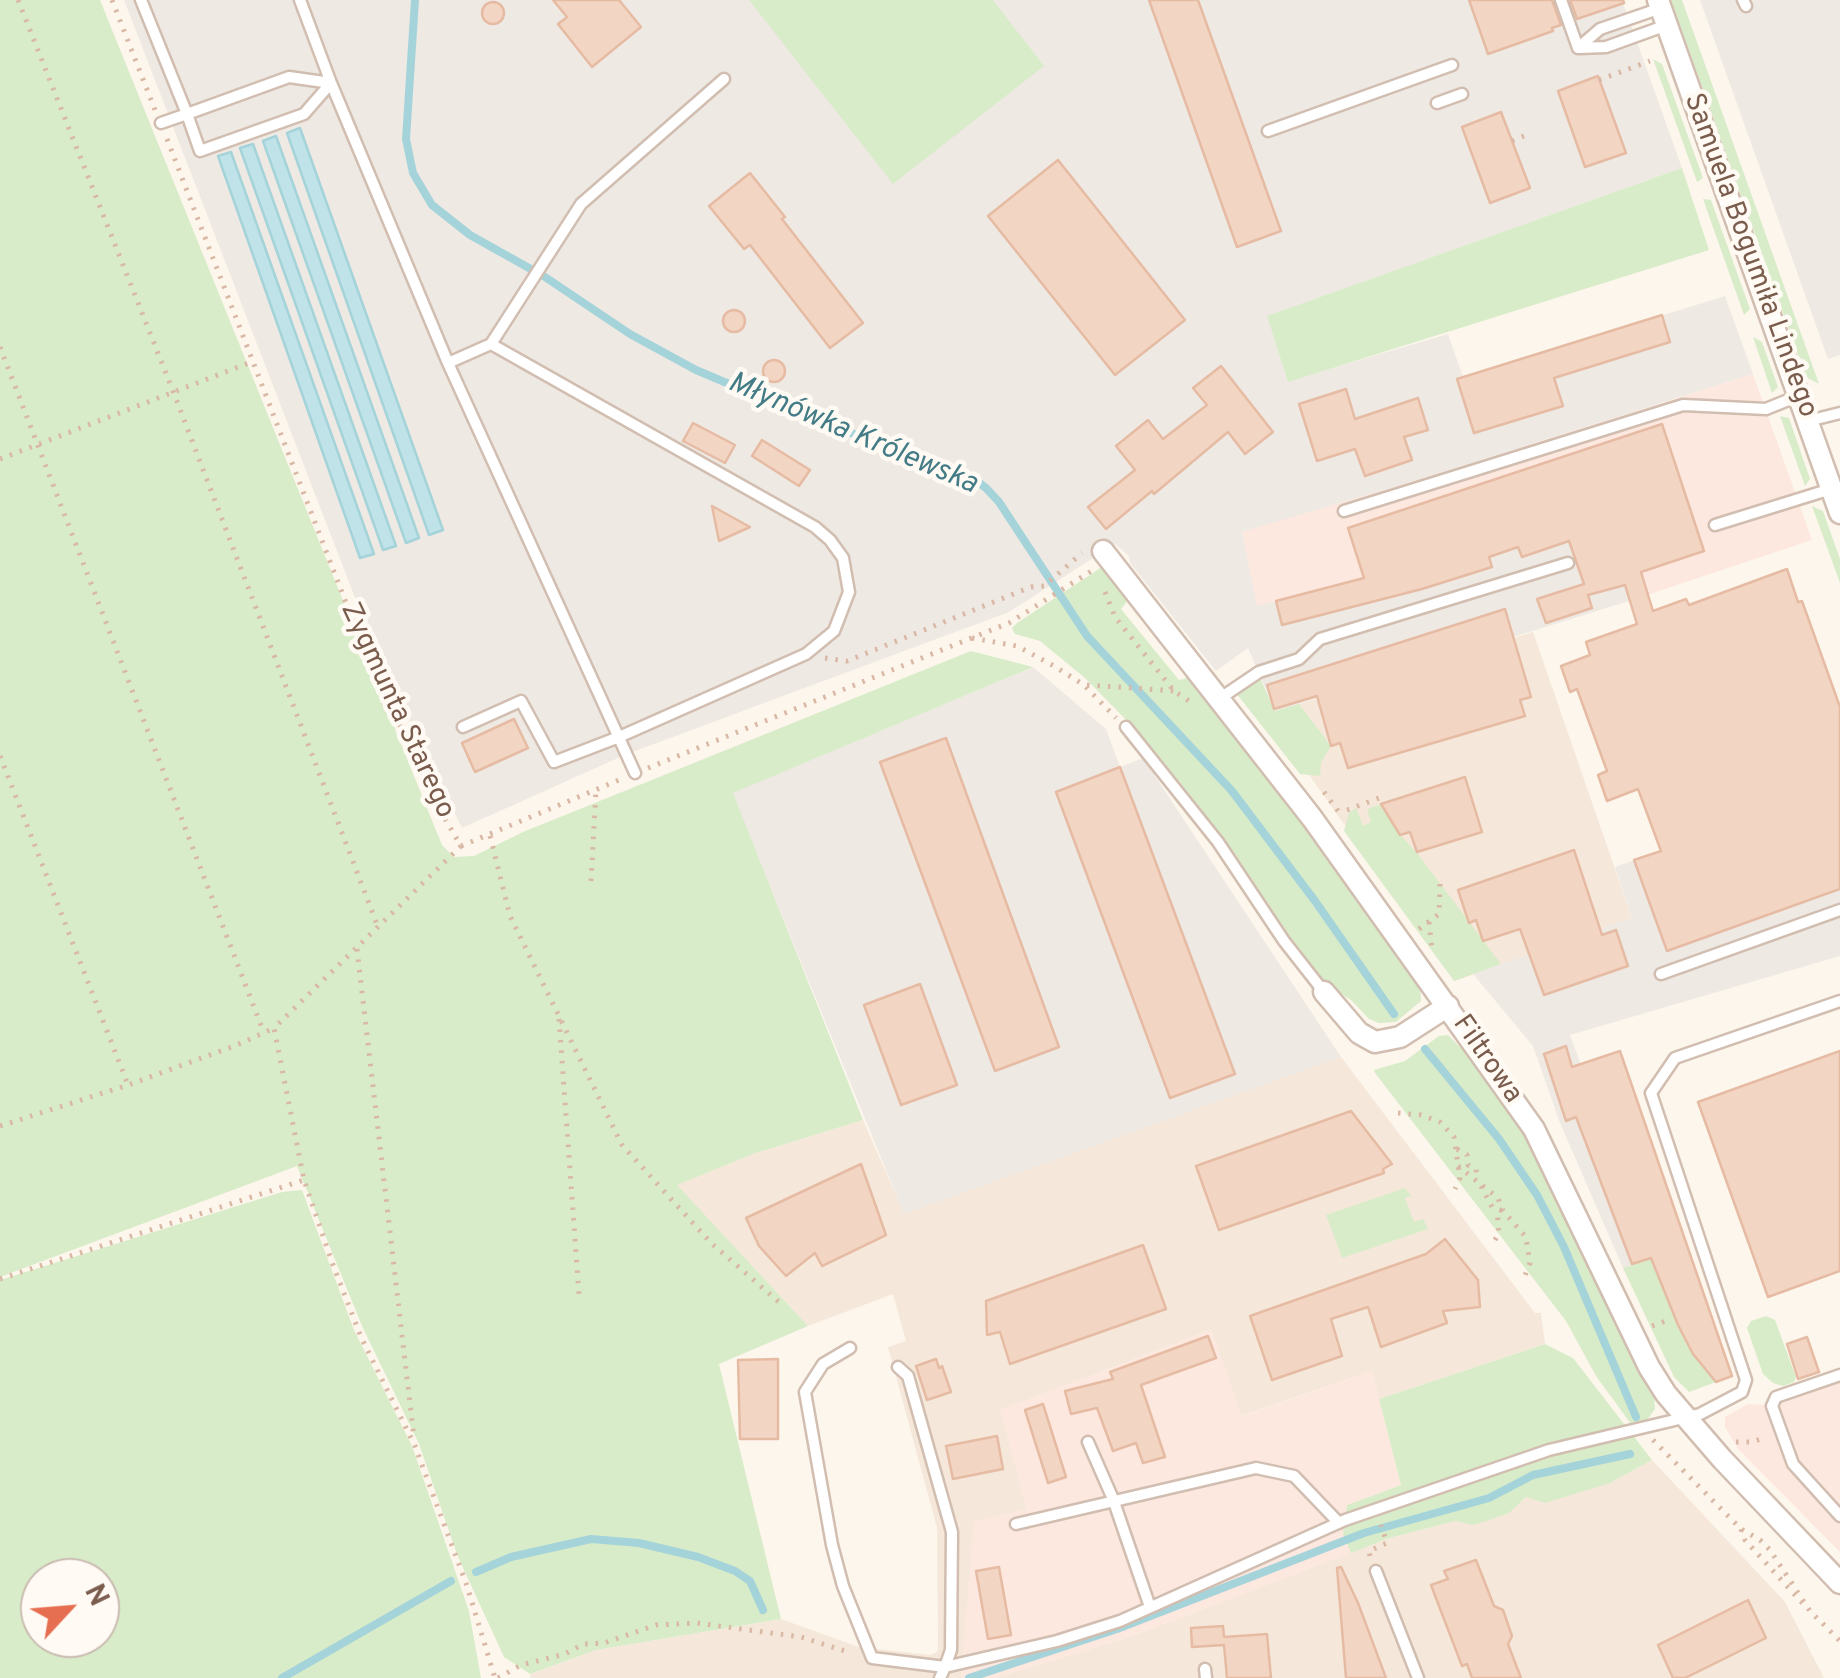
<!DOCTYPE html>
<meta charset="utf-8">
<style>
body{margin:0}
#map{position:relative;width:1840px;height:1678px;overflow:hidden;background:#fdf6ec;font-family:Overpass,sans-serif}
canvas{display:block}
.north{position:absolute;left:20px;top:1558px;width:100px;height:100px;box-sizing:border-box;background:#fffaf3;border:2px solid #cabbb1;border-radius:50%;rotate:64deg;font-size:28px;font-weight:700;line-height:40px;text-align:center;color:#7a5c4d}
.north::after{content:'';display:block;margin:auto;width:35px;height:45px;background:#e76f51;clip-path:polygon(50% 0,100% 100%,50% 72%,0 100%)}
</style>
<div id="map">
<canvas width="1840" height="1678"></canvas>
<div class="north">N</div>
</div>
<script>
const g = document.querySelector('canvas').getContext('2d');
g.lineJoin = 'round';
function fillPath(path, color) {
  g.fillStyle = color;
  g.fill(path, 'evenodd');
}
function toPath(rows) {
  const path = new Path2D();
  for (const r of rows) {
    if (r.length === 3) {
      path.moveTo(r[0] + r[2], r[1]);
      path.arc(r[0], r[1], r[2], 0, 2 * Math.PI);
      continue;
    }
    path.moveTo(r[0], r[1]);
    for (let i = 2; i < r.length; i += 2) path.lineTo(r[i], r[i + 1]);
  }
  return path;
}
function trace(path, color, width, dash) {
  g.strokeStyle = color;
  g.lineWidth = width;
  g.lineCap = dash ? 'butt' : 'round';
  g.setLineDash(dash || []);
  g.stroke(path);
}
function write(font, color, halo, rows, align = 'center') {
  g.font = font + ' Overpass,sans-serif';
  g.lineWidth = 9;
  g.setLineDash([]);
  g.textBaseline = 'middle';
  g.strokeStyle = halo;
  g.fillStyle = color;
  for (const [text, x, y, turn = 0] of rows) {
    g.save();
    g.translate(x, y);
    g.rotate((+turn || 0) * Math.PI / 180);
    g.textAlign = isNaN(turn) ? turn : align;
    if (halo) g.strokeText(text, 0, 0);
    g.fillText(text, 0, 0);
    g.restore();
  }
}
const residential = toPath([
 [1533,632,1632,918,1455,981,1266,714],
 [1341,1057,1535,1313,1541,1313,1545,1344,1379,1399,1372,1371,1241,1416,1211,1330,1001,1410,1027,1509,963,1663,961,1678,530,1678,530,1674,596,1650,781,1619,859,1647,931,1655,938,1651,937,1528,888,1347,906,1341,893,1294,808,1326,676,1185,753,1154,863,1120,904,1213],
 [1652,1460,1785,1602,1824,1678,994,1678,1132,1636,1386,1539,1455,1521,1508,1513,1526,1497,1610,1483]
]);
const commercial = toPath([
 [1753,374,1812,540,1629,601,1610,538,1421,563,1256,607,1242,531,1427,477],
 [1211,1330,1242,1416,1372,1371,1401,1485,1347,1505,1343,1534,1351,1553,1132,1636,994,1678,961,1678,974,1522,1027,1509,1000,1410],
 [1840,1380,1840,1552,1738,1449,1725,1427,1725,1417,1748,1404,1768,1405]
]);
const industrial = toPath([
 [124,0,1622,0,1682,168,1268,316,1288,381,1448,334,1463,377,1725,296,1753,374,1427,477,1242,532,1257,606,1421,563,1599,504,1629,601,1275,711,1248,648,1216,671,1130,563,1129,556,1115,544,1009,612,627,754,462,828,376,652],
 [1700,0,1840,0,1840,355,1828,359],
 [1033,667,1106,729,1120,767,1143,758,1341,1057,904,1214,732,793],
 [1840,788,1840,956,1570,1035,1652,1258,1623,1268,1560,1123,1533,1046,1473,974,1632,918,1615,867]
]);
const green = toPath([
 [0,0,100,0,442,845,454,857,474,856,523,832,971,651,1033,667,733,793,863,1120,753,1154,677,1185,808,1326,719,1364,781,1619,596,1650,530,1674,504,1657,458,1557,419,1444,362,1326,297,1166,0,1277],
 [749,0,993,0,1044,66,893,184],
 [1671,0,1682,0,1819,384,1806,377],
 [1653,59,1662,64,1703,178,1697,182],
 [1682,168,1709,250,1288,382,1267,316],
 [1703,199,1711,200,1750,309,1744,315],
 [1753,337,1762,342,1778,387,1772,393],
 [1780,416,1789,418,1810,479,1805,486],
 [1812,506,1823,511,1840,559,1840,583],
 [1102,567,1128,600,1121,609,1179,680,1191,677,1420,979,1421,1001,1396,1022,1379,1023,1369,1019,1351,1000,1328,986,1295,946,1182,785,1138,732,1085,678,1040,641,1015,634,1012,628,1017,623],
 [1260,678,1275,711,1299,704,1331,746,1321,762,1320,776,1300,774,1236,693],
 [1381,804,1400,835,1417,853,1501,964,1454,981,1344,831,1349,813,1356,808,1363,826,1371,822,1367,809],
 [1448,1035,1466,1053,1472,1050,1479,1067,1526,1135,1654,1397,1655,1409,1647,1420,1631,1424,1596,1376,1566,1321,1375,1073,1374,1070,1405,1061,1439,1036],
 [1405,1188,1411,1196,1405,1198,1414,1222,1423,1219,1428,1229,1342,1258,1326,1215],
 [302,1190,354,1330,412,1446,469,1611,481,1678,0,1678,0,1280,282,1192],
 [100,1578,100,1638,40,1638,40,1578],
 [1659,1256,1659,1278,1678,1325,1693,1354,1716,1382,1689,1392,1674,1377,1623,1268],
 [1766,1316,1775,1320,1796,1377,1794,1382,1783,1386,1773,1383,1763,1374,1747,1328,1751,1321],
 [1545,1344,1573,1358,1652,1460,1610,1483,1545,1503,1526,1497,1509,1513,1474,1525,1455,1521,1386,1539,1351,1553,1343,1534,1347,1505,1401,1485,1379,1399]
]);
const water = toPath([
 [300,128,443,530,429,535,287,133,300,128],
 [276,136,419,538,406,543,263,141,276,136],
 [253,144,396,546,383,550,240,148,253,144],
 [231,152,374,554,360,558,218,156,231,152]
]);
const stream = toPath([
 [415,0,406,139,413,173,432,205,470,235,545,277,630,334,696,370,812,419,969,475,986,488,999,502,1087,636,1232,791,1315,901,1394,1014],
 [1425,1049,1499,1139,1537,1195,1564,1247,1636,1417],
 [476,1572,511,1557,591,1539,639,1543,698,1557,735,1571,750,1581,763,1610],
 [282,1678,451,1581],
 [969,1678,1117,1629,1364,1533,1489,1498,1533,1475,1630,1454]
]);
const building = toPath([
 [553,0,619,0,641,27,592,67,558,24,567,17,553,0],
 [1149,0,1198,0,1281,231,1237,247,1149,0],
 [1469,0,1552,0,1561,25,1552,28,1553,31,1488,54,1469,0],
 [1570,0,1623,0,1624,3,1577,19,1570,0],
 [493,13,11],
 [1598,76,1626,153,1585,167,1558,91,1598,76],
 [1501,112,1530,188,1490,203,1462,127,1501,112],
 [1058,160,1185,320,1115,375,988,216,1058,160],
 [750,173,785,217,782,219,863,323,830,348,750,245,744,249,709,206,750,173],
 [734,321,11],
 [1662,315,1670,342,1554,378,1563,406,1474,433,1457,379,1662,315],
 [774,371,11],
 [1221,366,1273,432,1245,454,1228,432,1154,494,1152,491,1106,529,1088,507,1135,470,1116,446,1148,420,1163,439,1207,405,1193,388,1221,366],
 [1346,389,1355,419,1418,398,1428,430,1404,437,1412,460,1365,476,1355,449,1317,461,1299,404,1346,389],
 [693,423,735,445,725,463,683,441,693,423],
 [1662,424,1704,551,1641,572,1653,611,1686,599,1689,605,1787,569,1798,602,1802,601,1840,707,1840,889,1667,951,1634,860,1661,851,1638,789,1607,801,1598,775,1607,771,1577,689,1570,692,1561,666,1590,655,1586,642,1637,624,1625,585,1588,595,1592,608,1546,623,1537,599,1584,584,1569,541,1522,557,1518,547,1489,557,1492,567,1422,589,1282,625,1276,601,1364,578,1348,528,1662,424],
 [762,440,810,470,799,486,752,456,762,440],
 [712,506,750,527,719,541,712,506],
 [1505,609,1531,697,1520,700,1525,716,1348,768,1340,743,1331,746,1317,696,1274,709,1267,685,1505,609],
 [514,719,528,748,475,772,462,743,514,719],
 [946,738,1059,1047,995,1071,880,762,946,738],
 [1120,767,1235,1074,1170,1098,1056,792,1120,767],
 [1465,777,1482,832,1417,852,1410,832,1400,835,1381,804,1465,777],
 [1574,850,1602,935,1616,930,1628,966,1544,995,1520,929,1483,941,1476,920,1469,923,1458,890,1574,850],
 [920,984,957,1085,901,1105,864,1005,920,984],
 [1566,1046,1572,1067,1620,1051,1732,1376,1716,1382,1693,1354,1678,1325,1651,1258,1632,1264,1576,1117,1566,1121,1544,1054,1566,1046],
 [1840,1051,1840,1271,1768,1297,1698,1102,1840,1051],
 [1351,1111,1392,1164,1383,1169,1384,1173,1219,1230,1196,1166,1351,1111],
 [861,1164,886,1235,822,1266,815,1253,786,1276,759,1246,746,1218,861,1164],
 [1445,1239,1478,1280,1480,1307,1443,1311,1447,1323,1381,1347,1368,1307,1331,1319,1342,1356,1272,1380,1250,1316,1426,1254,1445,1239],
 [1143,1245,1166,1309,1010,1364,1000,1332,987,1335,986,1301,1143,1245],
 [1208,1336,1216,1358,1141,1385,1165,1457,1143,1463,1136,1443,1113,1451,1097,1408,1071,1414,1065,1391,1113,1379,1110,1372,1208,1336],
 [1807,1337,1819,1372,1798,1379,1787,1344,1807,1337],
 [778,1359,778,1439,740,1439,738,1360,778,1359],
 [936,1359,939,1368,942,1366,951,1392,927,1400,916,1366,936,1359],
 [1043,1404,1066,1477,1048,1483,1025,1410,1043,1404],
 [997,1436,1003,1469,953,1479,946,1446,997,1436],
 [1476,1560,1494,1606,1503,1610,1512,1636,1508,1644,1521,1678,1472,1678,1467,1664,1462,1666,1444,1619,1431,1585,1448,1579,1444,1571,1476,1560],
 [999,1567,1011,1635,988,1639,976,1571,999,1567],
 [1341,1567,1358,1603,1386,1678,1346,1678,1337,1568,1341,1567],
 [1748,1600,1766,1638,1685,1678,1673,1678,1658,1645,1748,1600],
 [1223,1626,1224,1637,1267,1634,1271,1678,1227,1678,1224,1645,1192,1647,1191,1628,1223,1626]
]);
const path = toPath([
 [18,0,173,391,378,927],
 [112,0,155,110],
 [1599,80,1650,61],
 [167,139,365,652,441,812,461,846,619,780],
 [1512,141,1531,133],
 [0,347,264,1033],
 [0,459,254,361],
 [1105,592,1115,617,1174,691,1192,703],
 [972,638,1017,646,1054,666,1084,685,1116,718],
 [825,658,847,661,1031,587,1044,586,1082,553],
 [1087,685,1176,691],
 [0,756,128,1085],
 [648,768,1009,623,1093,570],
 [1324,792,1341,815],
 [1347,810,1379,798],
 [490,836,510,916,622,1145,711,1243,780,1303],
 [461,846,274,1028,304,1180,333,1265,361,1337,415,1446,467,1586,495,1678],
 [591,881,596,790],
 [1429,922,1432,949],
 [1419,929,1439,914,1440,882],
 [357,949,414,1438],
 [559,1019,579,1294],
 [1398,1113,1421,1115,1440,1122,1454,1137,1460,1178,1455,1189],
 [0,1126,128,1085,237,1045,274,1028],
 [1457,1149,1467,1155,1468,1165,1476,1169,1477,1179],
 [1458,1166,1498,1198,1503,1211,1526,1237,1530,1263,1524,1278],
 [1481,1186,1492,1207,1503,1211],
 [1495,1240,1499,1233,1497,1210],
 [0,1279,304,1180],
 [1652,1326,1671,1319],
 [1653,1440,1741,1529,1760,1540,1770,1550,1810,1611,1840,1641],
 [1736,1442,1752,1442,1764,1438],
 [1741,1529,1745,1540,1806,1607],
 [1370,1556,1369,1551,1387,1543,1381,1525],
 [498,1678,521,1665,565,1654,583,1644,604,1643,656,1625,697,1623,801,1637,851,1653]
]);
const lane = toPath([
 [141,0,187,114,161,123],
 [300,0,331,83,289,77,187,114,200,151,304,114,331,83,448,363,635,773],
 [1561,0,1578,48],
 [1743,0,1746,6],
 [1578,48,1600,29,1661,8],
 [1579,48,1606,47,1667,25],
 [1437,103,1462,94],
 [1268,131,1452,65],
 [491,344,581,204,724,79],
 [448,363,491,344,815,527,830,540,843,558,849,592,834,631,806,654,619,737,554,762,521,701,463,727],
 [1808,421,1840,413],
 [1344,511,1683,405,1766,409,1798,396],
 [1715,525,1831,489],
 [1219,699,1259,672,1299,659,1320,639,1568,563],
 [1126,727,1218,842,1284,941,1324,992],
 [1661,974,1840,910],
 [850,1348,823,1364,805,1392,832,1545,843,1586,872,1658,945,1667,951,1650,952,1532,908,1376,898,1367],
 [1840,1375,1776,1397,1772,1406,1793,1464,1840,1516],
 [1088,1442,1113,1499,1150,1607],
 [1016,1524,1256,1468,1294,1476,1339,1523],
 [1376,1571,1418,1678],
 [1205,1669,1206,1678],
 [940,1678,945,1667,1057,1641,1120,1621,1345,1520,1549,1450,1700,1414,1742,1392,1746,1380,1651,1093,1675,1058,1840,1001]
]);
const street = toPath([
 [1658,0,1840,513],
 [1103,551,1312,818,1534,1129,1649,1367,1666,1394,1722,1459,1840,1583],
 [1324,992,1359,1033,1375,1042,1400,1037,1448,1006]
]);
const streetNames = [
 ["Samuela Bogumiła Lindego",1749,256,70],
 ["Zygmunta Starego",396,711,65],
 ["Filtrowa",1486,1060,55]
];
const waterNames = [
 ["Młynówka Królewska",852,435,23]
];
fillPath(residential, '#f5e8da');
fillPath(commercial, '#fde8e0');
fillPath(industrial, '#efe9e4');
fillPath(green, '#d8ecc9');
fillPath(water, '#bfe3e8');
trace(water, '#a5d3da', 2.5);
trace(stream, '#a5d3da', 8);
fillPath(building, '#f3d5c3');
trace(building, '#e6bba3', 2.5);
trace(lane, '#d1beb0', 15);
trace(street, '#d1beb0', 25);
trace(path, '#d9b8a5', 5, [2.5, 8]);
trace(lane, '#fff', 10);
trace(street, '#fff', 20);
write('28px', '#7a5c4d', '#fffaf3', streetNames);
write('italic 30px', '#437c86', '#fffaf3', waterNames);
</script>
